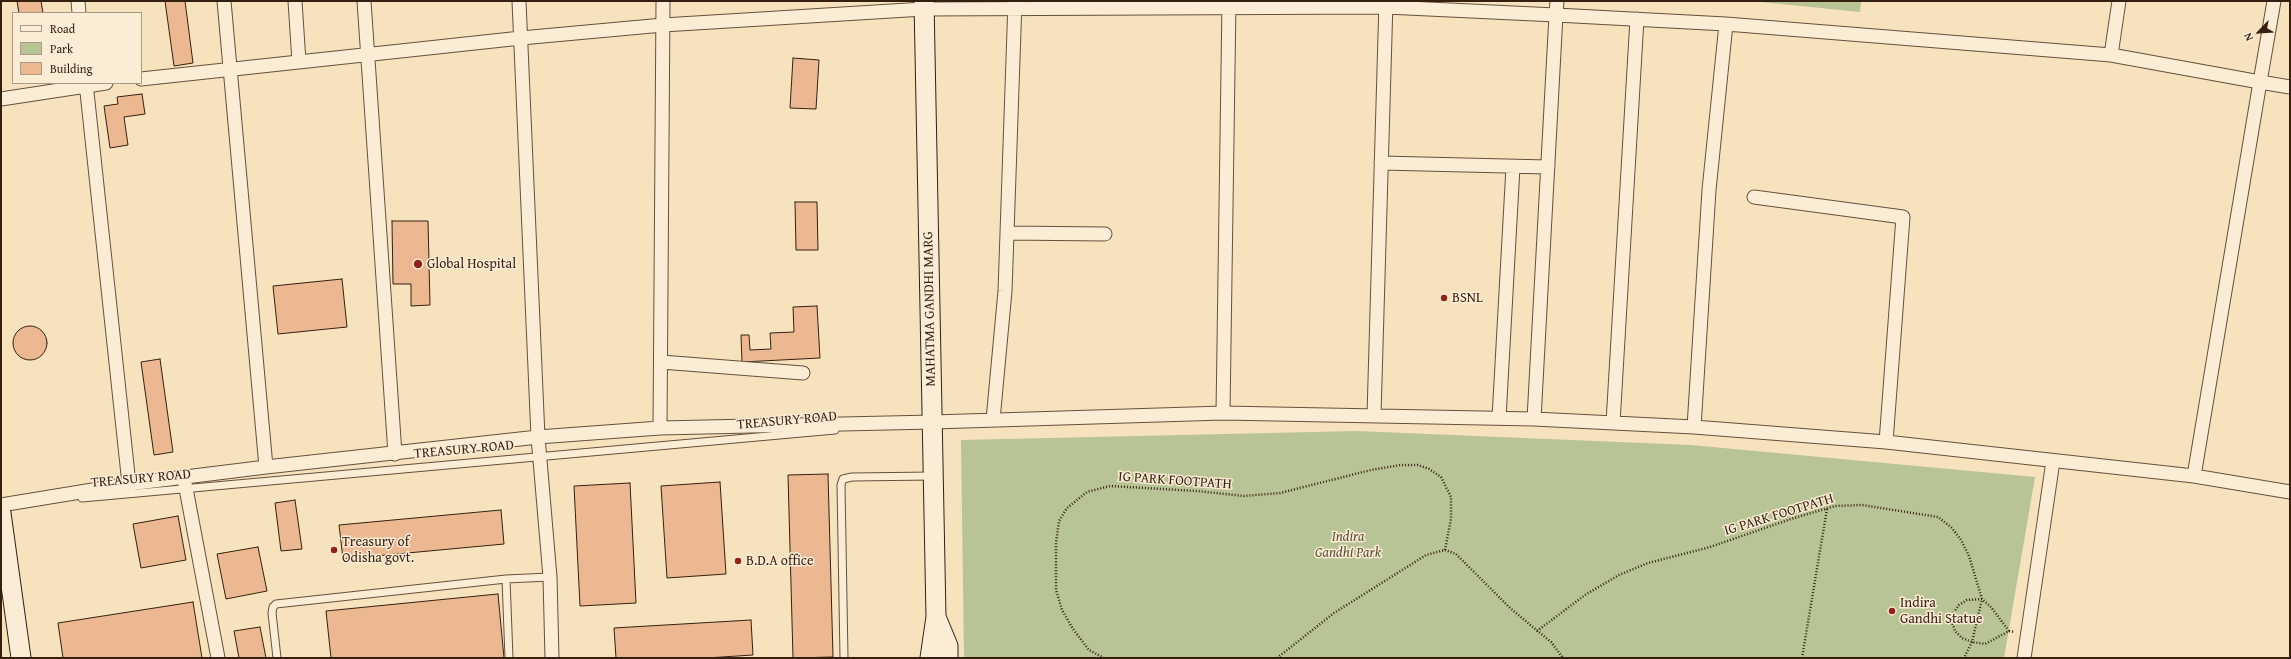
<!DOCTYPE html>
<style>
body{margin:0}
#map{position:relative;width:2291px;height:659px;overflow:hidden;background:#f7e2be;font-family:"Gentium Book Plus",serif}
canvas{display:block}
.frame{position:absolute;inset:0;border:2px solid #351f11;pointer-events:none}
.legend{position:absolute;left:12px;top:12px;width:130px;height:72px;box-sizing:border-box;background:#faecd5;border:1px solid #ab9a87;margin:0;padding:5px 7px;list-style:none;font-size:12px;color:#351f11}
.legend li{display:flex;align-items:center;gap:8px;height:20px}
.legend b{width:20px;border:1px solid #ab9a87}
.north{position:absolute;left:2239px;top:12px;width:40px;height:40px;-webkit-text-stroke:3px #faecd5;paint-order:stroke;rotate:245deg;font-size:11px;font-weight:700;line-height:16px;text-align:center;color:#351f11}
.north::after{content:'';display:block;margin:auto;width:14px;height:18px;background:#351f11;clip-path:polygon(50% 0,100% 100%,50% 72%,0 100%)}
</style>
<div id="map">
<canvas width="2291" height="659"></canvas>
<div class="frame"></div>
<ul class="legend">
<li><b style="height:5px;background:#faecd5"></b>Road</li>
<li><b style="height:11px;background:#b8c495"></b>Park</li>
<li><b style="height:11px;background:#ecb892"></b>Building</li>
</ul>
<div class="north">N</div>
</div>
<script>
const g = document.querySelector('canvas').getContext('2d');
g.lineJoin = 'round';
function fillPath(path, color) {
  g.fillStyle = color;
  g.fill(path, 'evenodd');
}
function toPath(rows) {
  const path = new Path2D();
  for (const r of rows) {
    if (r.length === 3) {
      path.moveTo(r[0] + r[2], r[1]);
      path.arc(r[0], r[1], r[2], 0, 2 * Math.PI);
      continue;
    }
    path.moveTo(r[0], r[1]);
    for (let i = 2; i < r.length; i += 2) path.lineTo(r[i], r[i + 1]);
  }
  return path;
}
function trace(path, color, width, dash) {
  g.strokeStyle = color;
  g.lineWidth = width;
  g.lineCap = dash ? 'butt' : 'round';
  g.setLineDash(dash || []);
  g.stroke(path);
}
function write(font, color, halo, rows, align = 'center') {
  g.font = font + ' "Gentium Book Plus",serif';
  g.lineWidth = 3;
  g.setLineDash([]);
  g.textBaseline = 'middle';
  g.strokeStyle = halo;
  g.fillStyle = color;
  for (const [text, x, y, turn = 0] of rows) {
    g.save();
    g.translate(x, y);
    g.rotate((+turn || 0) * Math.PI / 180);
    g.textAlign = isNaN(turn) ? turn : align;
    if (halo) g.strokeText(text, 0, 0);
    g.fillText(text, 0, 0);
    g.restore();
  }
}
const green = toPath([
 [1752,1,1861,1,1860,12],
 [1357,431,1691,445,2035,477,2004,658,964,658,961,440]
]);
const building = toPath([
 [17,1,41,1,43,13,19,13,17,1],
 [165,1,185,1,193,63,174,66,165,1],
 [793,58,819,60,816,109,790,108,793,58],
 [142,94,145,114,124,117,128,145,110,148,104,106,118,104,117,97,142,94],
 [795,202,817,202,818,250,796,250,795,202],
 [392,221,428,221,430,305,411,306,411,284,393,284,392,221],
 [342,279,347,327,278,334,273,286,342,279],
 [817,306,820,358,742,362,741,335,749,335,750,350,771,349,770,333,794,332,793,307,817,306],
 [30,343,17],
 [160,359,173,452,154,455,141,362,160,359],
 [828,474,833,657,793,658,788,475,828,474],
 [720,482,726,574,667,578,661,486,720,482],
 [630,483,636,603,580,606,574,486,630,483],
 [295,500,302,549,281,551,275,503,295,500],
 [501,510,504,544,343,559,339,525,501,510],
 [178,516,186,560,141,568,133,524,178,516],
 [258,547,267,591,226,599,217,554,258,547],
 [498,594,504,658,331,658,326,611,498,594],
 [193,602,202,658,63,658,58,623,193,602],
 [751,620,753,655,706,658,616,658,614,628,751,620],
 [260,627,266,658,239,658,234,631,260,627]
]);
const path = toPath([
 [1537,631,1585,595,1619,575,1648,563,1710,547,1791,519,1835,506,1862,505,1938,517,1952,528,1961,540,1969,556,1982,599,1972,642,1964,658],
 [2009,631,1991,607,1982,599,1967,600,1959,605,1954,612,1952,622,1955,631,1962,638,1972,642,1985,644,2009,631,2015,632],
 [1104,658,1089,650,1073,629,1062,610,1056,590,1056,543,1059,521,1067,508,1087,492,1110,486,1197,491,1244,496,1280,493,1371,470,1401,465,1418,465,1429,469,1441,477,1451,497,1451,519,1445,550],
 [1277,658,1334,613,1426,555,1445,550,1456,554,1510,608,1551,642,1563,658],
 [1802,658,1827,509]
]);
const lane = toPath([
 [82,498,835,430],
 [506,579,509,658],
 [277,658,272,613,273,607,276,604,506,579,550,577],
 [844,658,841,485,843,479,852,477,933,476]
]);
const street = toPath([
 [78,1,79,13],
 [224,1,266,467],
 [295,1,299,62],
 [364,1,395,454],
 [519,1,538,437,550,577,552,658],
 [1557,1,1556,15,1726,24,2111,55,2119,1],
 [2274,1,2260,82,2290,87],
 [2111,55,2260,82,2194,476],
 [141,79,521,38,663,25,924,9,1386,7,1556,15,1534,419],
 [86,83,129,484],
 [1,99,106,83],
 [1381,163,1548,167],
 [1754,197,1903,217,1886,442],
 [1007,233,1105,234],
 [661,362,803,373],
 [1223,413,1229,1],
 [1374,415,1386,1],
 [1499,418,1513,167],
 [993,420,1005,291,1015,1],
 [1613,423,1637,19],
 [1694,427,1709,190,1726,24],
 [660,428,663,1],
 [184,478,218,658],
 [1,505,129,484,266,467,538,437,660,428,933,422,1223,413,1534,419,1694,427,1886,442,2194,476,2290,492],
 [2024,658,2053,461]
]);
const secondary = toPath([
 [924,1,936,617,930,658],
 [1,513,21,658],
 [936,617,948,646,948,658]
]);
const markers = [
 [418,264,5,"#8f2418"],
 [1444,298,4,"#8f2418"],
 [334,550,4,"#8f2418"],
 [738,561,4,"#8f2418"],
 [1892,611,4,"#8f2418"]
];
const poiNames = [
 ["Global Hospital",427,264],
 ["BSNL",1452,298],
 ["Treasury of",342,542],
 ["Odisha govt.",342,558],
 ["B.D.A office",746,561],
 ["Indira",1900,603],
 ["Gandhi Statue",1900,619]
];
const streetNames = [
 ["MAHATMA GANDHI MARG",930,309,-91],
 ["TREASURY ROAD",787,421,-5],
 ["TREASURY ROAD",464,450,-5],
 ["TREASURY ROAD",141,479,-5],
 ["IG PARK FOOTPATH",1175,481,4],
 ["IG PARK FOOTPATH",1779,515,-17]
];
const parkNames = [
 ["Indira",1348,537],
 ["Gandhi Park",1348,553]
];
fillPath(green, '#b8c495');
fillPath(building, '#ecb892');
trace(building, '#351f11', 1);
trace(lane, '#66503c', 9);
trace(street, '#66503c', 15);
trace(secondary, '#351f11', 21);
trace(path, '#351f11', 2.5, [1, 2]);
trace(lane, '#faecd5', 7);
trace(street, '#faecd5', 13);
trace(secondary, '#faecd5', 19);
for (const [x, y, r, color] of markers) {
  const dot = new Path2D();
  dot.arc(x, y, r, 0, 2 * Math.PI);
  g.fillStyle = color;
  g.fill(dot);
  trace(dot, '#faecd5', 1.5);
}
write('14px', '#351f11', '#faecd5', poiNames, 'left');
write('14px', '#351f11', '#faecd5', streetNames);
write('italic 14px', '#5c5139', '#faecd5', parkNames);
</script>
